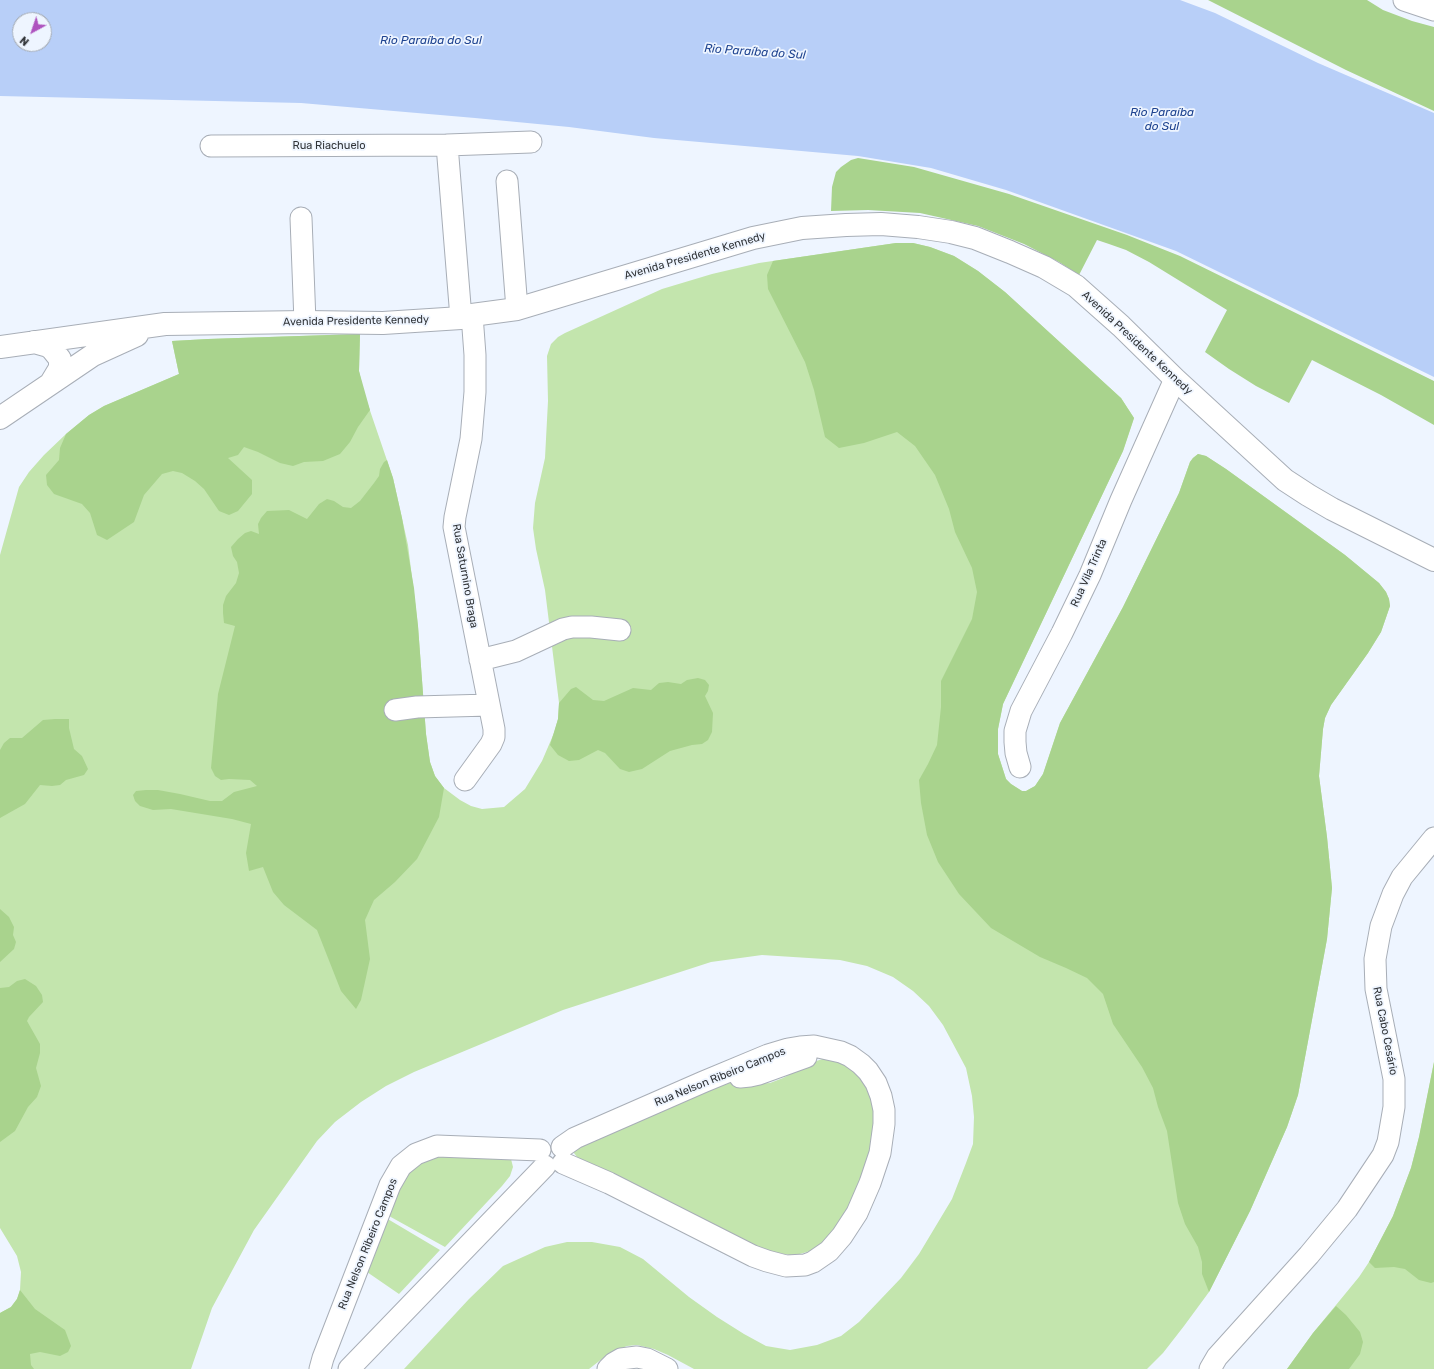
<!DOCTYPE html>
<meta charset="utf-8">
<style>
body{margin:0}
#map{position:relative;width:1434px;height:1369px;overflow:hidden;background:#eef5ff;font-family:Rubik,sans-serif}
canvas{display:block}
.north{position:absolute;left:12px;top:12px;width:40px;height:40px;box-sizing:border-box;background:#eef5ff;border:1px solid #a2a8af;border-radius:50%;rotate:220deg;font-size:11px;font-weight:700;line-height:16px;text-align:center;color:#313438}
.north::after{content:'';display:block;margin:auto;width:14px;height:18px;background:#ae53bf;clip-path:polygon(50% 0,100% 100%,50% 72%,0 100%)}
</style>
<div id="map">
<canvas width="1434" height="1369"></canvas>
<div class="north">N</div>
</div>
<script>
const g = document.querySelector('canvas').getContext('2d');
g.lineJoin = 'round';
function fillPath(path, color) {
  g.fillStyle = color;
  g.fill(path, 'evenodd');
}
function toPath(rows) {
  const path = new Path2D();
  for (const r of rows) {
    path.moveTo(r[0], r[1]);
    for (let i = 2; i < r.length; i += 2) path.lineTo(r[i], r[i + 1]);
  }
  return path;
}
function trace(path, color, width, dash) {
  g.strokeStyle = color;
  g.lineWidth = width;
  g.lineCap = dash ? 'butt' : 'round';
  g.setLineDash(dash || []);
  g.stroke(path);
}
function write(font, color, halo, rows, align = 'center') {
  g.font = font + ' Rubik,sans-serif';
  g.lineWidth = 3.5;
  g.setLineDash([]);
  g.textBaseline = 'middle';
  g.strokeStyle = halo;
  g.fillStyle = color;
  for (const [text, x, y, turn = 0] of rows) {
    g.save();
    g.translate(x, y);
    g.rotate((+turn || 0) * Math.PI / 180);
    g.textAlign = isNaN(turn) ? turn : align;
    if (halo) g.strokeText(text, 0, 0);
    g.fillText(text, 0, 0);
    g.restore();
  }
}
const green = toPath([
 [896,243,913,243,930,247,954,256,978,271,1005,292,1121,398,1134,418,1123,451,1003,704,998,729,998,754,1006,779,1011,784,1022,791,1026,791,1035,786,1043,774,1060,723,1123,607,1179,493,1190,462,1193,458,1198,454,1206,456,1226,469,1345,555,1379,583,1386,592,1389,599,1390,606,1381,632,1368,653,1331,705,1325,718,1323,729,1319,776,1327,837,1332,888,1327,939,1298,1095,1287,1127,1250,1211,1209,1292,1184,1326,1163,1353,1147,1369,694,1369,668,1355,654,1349,637,1345,627,1346,617,1350,607,1355,589,1369,404,1369,469,1299,503,1266,545,1247,567,1242,592,1242,620,1247,643,1259,689,1297,717,1317,744,1334,766,1346,790,1350,817,1345,841,1336,859,1322,901,1278,919,1254,952,1199,966,1163,973,1144,974,1117,972,1096,966,1068,943,1025,929,1006,913,991,893,977,867,966,840,960,762,955,711,962,563,1010,414,1072,386,1086,361,1102,335,1122,317,1141,254,1230,212,1308,191,1369,0,1369,0,1313,11,1307,17,1299,20,1290,21,1272,17,1256,0,1228,0,555,19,487,29,472,44,455,66,434,89,415,104,406,179,374,172,341,208,339,360,334,359,371,364,393,393,478,408,545,418,626,426,734,430,762,435,776,444,788,460,800,471,806,482,809,504,807,525,789,542,761,554,733,558,719,559,703,545,590,536,549,533,528,535,503,545,458,548,401,547,356,551,344,558,337,565,333,662,289,712,274,759,263],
 [826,1058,838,1059,862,1076,875,1104,874,1156,842,1223,821,1245,810,1251,800,1254,790,1255,766,1251,580,1161,574,1153,574,1146,730,1082,741,1085,770,1083,783,1078,813,1062],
 [1434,1062,1434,1369,1287,1369,1313,1333,1359,1277,1369,1262,1393,1216,1411,1168,1419,1137],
 [443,1153,511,1159,513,1167,510,1176,502,1186,445,1247,389,1216,393,1203,403,1180,413,1166],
 [386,1218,440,1250,399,1294,367,1272]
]);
const forest = toPath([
 [1208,0,1367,0,1383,10,1412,21,1434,27,1434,111,1346,70],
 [858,158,914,167,1009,194,1127,235,1180,256,1434,381,1434,425,1381,395,1312,360,1289,403,1256,386,1229,369,1205,352,1227,310,1149,262,1126,250,1109,244,1097,240,1079,275,1059,262,1024,244,978,226,920,213,868,210,831,211,832,187,836,172,841,167,851,160],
 [896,243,913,243,930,247,954,256,978,271,1005,292,1121,398,1134,418,1123,451,1003,704,998,729,998,754,1006,779,1011,784,1022,791,1026,791,1035,786,1043,774,1060,723,1123,607,1179,493,1190,462,1193,458,1198,454,1206,456,1226,469,1345,555,1379,583,1386,592,1389,599,1390,606,1381,632,1368,653,1331,705,1325,718,1323,729,1319,776,1327,837,1332,888,1327,939,1298,1095,1287,1127,1250,1211,1209,1292,1202,1274,1202,1262,1198,1247,1185,1224,1178,1203,1167,1131,1158,1107,1153,1088,1142,1067,1113,1024,1103,994,1087,978,1066,968,1040,957,991,928,959,894,938,862,927,835,921,803,919,780,928,764,937,745,941,707,941,681,972,619,977,592,972,568,955,532,949,509,935,475,915,446,897,432,864,443,839,448,825,437,814,390,805,362,768,289,767,275,773,261],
 [360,334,359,371,370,410,358,427,350,442,340,454,323,461,304,462,293,466,280,463,258,452,244,447,238,455,228,458,252,480,252,494,238,511,229,515,219,511,204,489,195,481,182,473,173,471,162,474,144,495,134,522,107,540,97,535,90,513,82,504,54,494,47,485,46,475,59,460,60,448,66,434,89,415,104,406,179,374,172,341,208,339],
 [387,460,393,478,402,518,414,588,418,626,426,734,430,762,435,776,444,788,439,817,417,859,395,882,374,900,365,920,370,959,361,1000,356,1009,341,991,317,930,284,905,273,892,263,867,249,871,246,853,251,824,232,819,171,809,153,810,140,806,135,801,133,795,136,791,146,790,158,790,180,794,210,801,222,801,234,792,257,786,250,780,229,779,221,780,215,776,211,768,218,694,235,626,224,623,223,613,223,605,226,596,236,583,239,573,237,562,233,556,231,547,238,539,245,533,251,531,259,534,258,524,261,518,267,511,289,510,307,519,319,504,327,499,334,501,343,507,351,508,360,501,374,483,379,476,380,469,384,462],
 [698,678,705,680,709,685,708,691,705,696,713,713,712,732,708,740,702,744,692,745,670,751,642,769,629,772,620,769,605,753,598,750,579,760,569,761,558,755,550,745,558,719,559,703,571,689,576,687,593,700,604,701,633,688,651,690,659,683,668,682,681,684,687,680],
 [55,719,69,719,69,728,74,749,82,756,88,769,84,775,66,780,60,785,52,786,40,785,25,804,0,818,0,750,4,743,10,738,22,738,43,720],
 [0,909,9,917,14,927,13,935,16,942,14,949,0,962],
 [25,979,36,986,42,995,43,1002,29,1017,27,1021,40,1044,40,1053,36,1068,41,1086,37,1097,28,1107,15,1131,0,1142,0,988,9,987,17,981],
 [1434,1062,1434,1282,1431,1283,1419,1280,1405,1269,1394,1267,1375,1268,1369,1262,1393,1216,1411,1168,1419,1137],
 [20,1290,35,1309,65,1330,71,1346,68,1352,60,1356,40,1352,30,1354,31,1365,34,1369,0,1369,0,1313,11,1307,17,1299],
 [1336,1306,1346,1315,1360,1332,1363,1342,1360,1354,1349,1369,1287,1369,1313,1333]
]);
const water = toPath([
 [0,0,1180,0,1215,13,1318,63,1434,113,1434,377,1176,251,1006,190,931,168,858,156,654,138,569,127,475,118,301,103,0,96],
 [20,20,44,20,44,44,20,44]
]);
const minor = toPath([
 [1404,0,1434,10],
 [447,145,531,142],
 [211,146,447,145,461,318],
 [507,181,517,309],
 [301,218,305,322],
 [480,660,516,651,563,629,572,627,591,627,620,630],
 [395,710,417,707,489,705],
 [1020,767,1016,753,1015,742,1015,731,1021,711,1062,633,1090,575,1121,500,1175,379],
 [465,780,491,744,494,737,494,729,454,527,455,517,471,439,475,392,475,355,472,315],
 [740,1077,750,1076,759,1074,806,1057],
 [562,1147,575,1138,703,1082,768,1055,788,1049,800,1047,814,1046,841,1052,850,1056,861,1064,868,1071,876,1083,881,1096,884,1110,884,1124,880,1153,870,1183,857,1213,842,1236,829,1251,813,1262,805,1265,786,1266,767,1261,753,1256,609,1183,563,1163],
 [320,1369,323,1358,390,1185,401,1166,416,1154,437,1146,540,1150],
 [349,1369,545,1166],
 [608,1369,614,1363,621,1359,637,1357,647,1359,667,1369],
 [1210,1369,1217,1357,1309,1255,1347,1209,1383,1155,1388,1142,1394,1107,1394,1079,1376,989,1375,959,1381,926,1393,894,1402,877,1434,838]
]);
const major = toPath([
 [34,342,48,346,52,349,60,359,60,368,51,383],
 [0,347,165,324,305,322,383,323,461,318,472,315,517,309,753,238,802,228,846,225,881,224,918,227,951,232,975,238,1010,252,1044,267,1076,286,1121,326,1175,379,1285,480,1308,495,1332,509,1434,560],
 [0,418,93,355,137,335]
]);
const streetNames = [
 ["Rua Riachuelo",329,146],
 ["Avenida Presidente Kennedy",695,256,-16],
 ["Avenida Presidente Kennedy",356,321,-1],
 ["Avenida Presidente Kennedy",1137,343,43],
 ["Rua Vila Trinta",1089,573,-66],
 ["Rua Saturnino Braga",465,576,80],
 ["Rua Cabo Cesário",1385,1031,79],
 ["Rua Nelson Ribeiro Campos",720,1077,-22],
 ["Rua Nelson Ribeiro Campos",368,1244,-68]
];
const waterNames = [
 ["Rio Paraíba do Sul",431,41],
 ["Rio Paraíba do Sul",755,52,4],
 ["Rio Paraíba",1162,113],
 ["do Sul",1162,127]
];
fillPath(green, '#c3e5ad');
fillPath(forest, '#a9d38d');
fillPath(water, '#b8cff8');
trace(minor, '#a8aeb7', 23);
trace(major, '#a8aeb7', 24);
trace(minor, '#fff', 21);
trace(major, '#fff', 22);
write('11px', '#313438', '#eef5ff', streetNames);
write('italic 12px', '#1e4390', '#eef5ff', waterNames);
</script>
